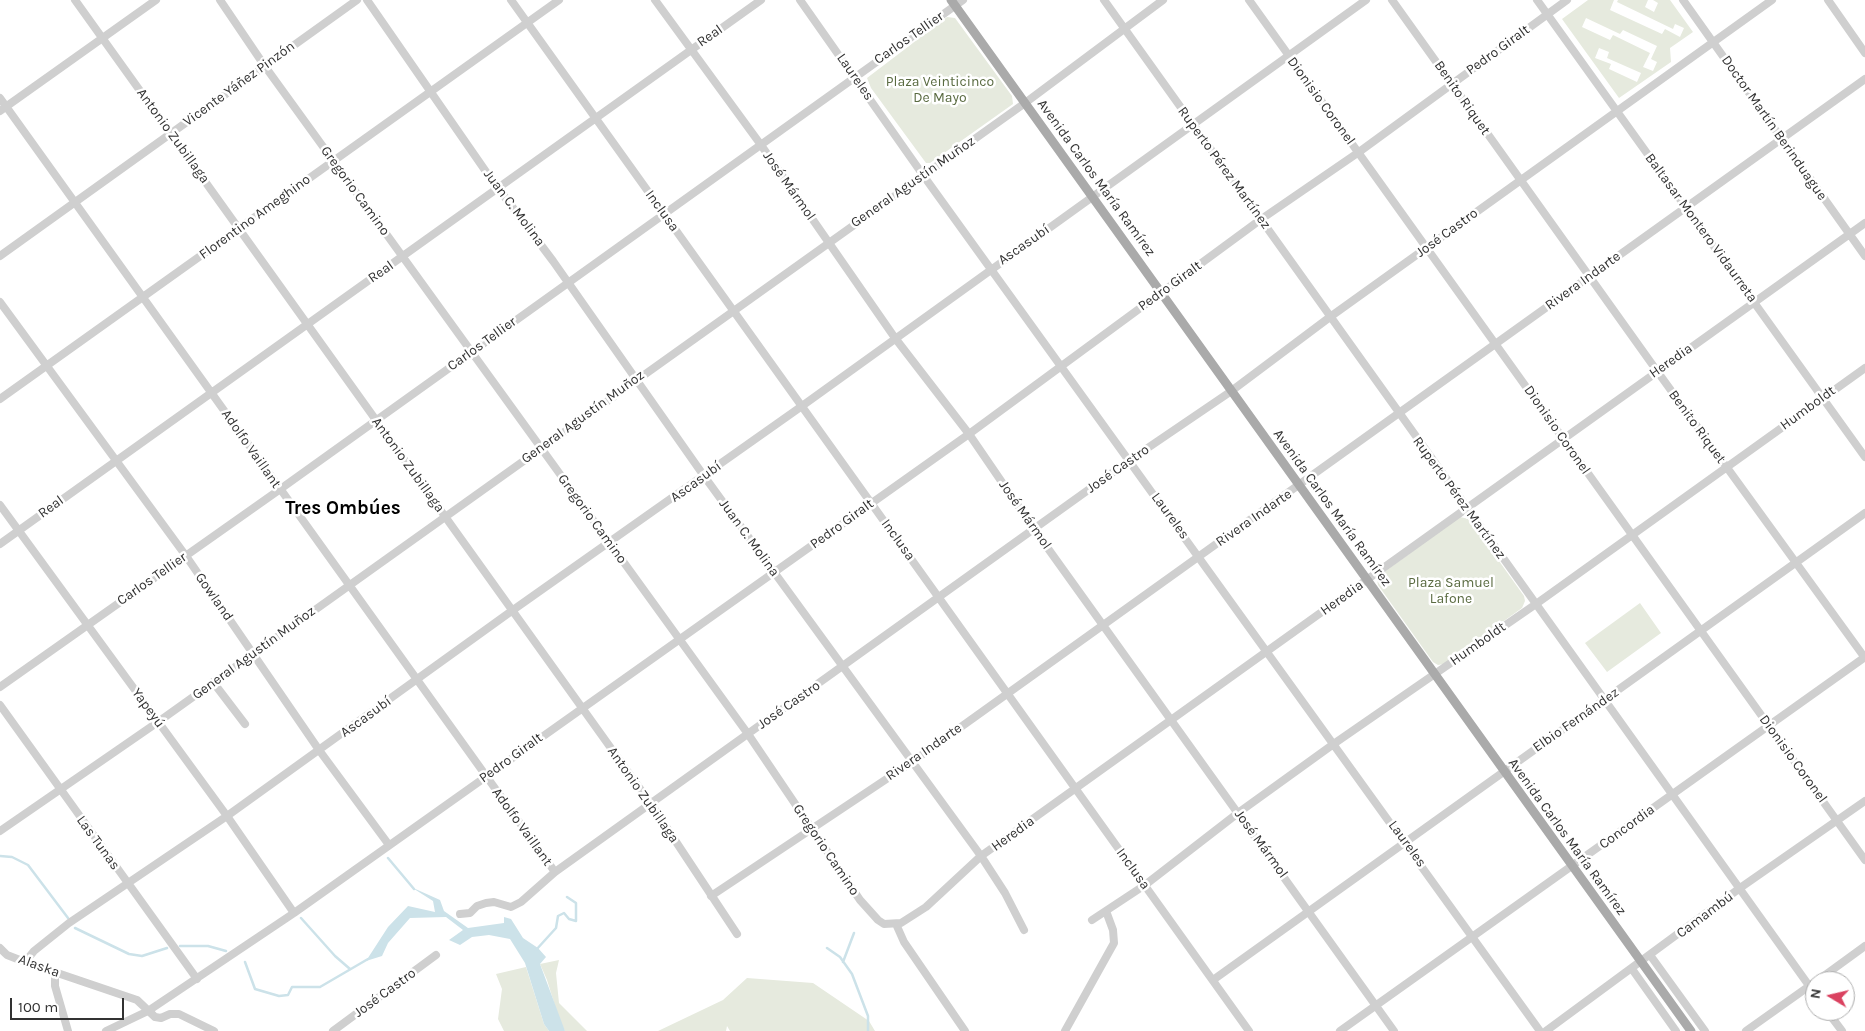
<!DOCTYPE html>
<meta charset="utf-8">
<style>
body{margin:0}
#map{position:relative;width:1865px;height:1031px;overflow:hidden;background:#fff;font-family:Karla,sans-serif}
canvas{display:block}
.north{position:absolute;left:1805px;top:971px;width:50px;height:50px;box-sizing:border-box;background:#fff;border:1px solid #adadad;border-radius:50%;rotate:279deg;font-size:14px;font-weight:700;line-height:20px;text-align:center;color:#323232}
.north::after{content:'';display:block;margin:auto;width:18px;height:22px;background:#da4260;clip-path:polygon(50% 0,100% 100%,50% 72%,0 100%)}
.scale{position:absolute;left:10px;top:998px;width:114px;height:22px;box-sizing:border-box;border:2px solid #323232;border-top:0;padding-left:6px;font-size:15px;line-height:18px;white-space:nowrap;color:#323232;-webkit-text-stroke:4px #fff;paint-order:stroke}
</style>
<div id="map">
<canvas width="1865" height="1031"></canvas>
<div class="north">N</div>
<div class="scale">100 m</div>
</div>
<script>
const g = document.querySelector('canvas').getContext('2d');
g.lineJoin = 'round';
function fillPath(path, color) {
  g.fillStyle = color;
  g.fill(path, 'evenodd');
}
function toPath(rows) {
  const path = new Path2D();
  for (const r of rows) {
    path.moveTo(r[0], r[1]);
    for (let i = 2; i < r.length; i += 2) path.lineTo(r[i], r[i + 1]);
  }
  return path;
}
function trace(path, color, width, dash) {
  g.strokeStyle = color;
  g.lineWidth = width;
  g.lineCap = dash ? 'butt' : 'round';
  g.setLineDash(dash || []);
  g.stroke(path);
}
function write(font, color, halo, rows, align = 'center') {
  g.font = font + ' Karla,sans-serif';
  g.lineWidth = 5;
  g.setLineDash([]);
  g.textBaseline = 'middle';
  g.strokeStyle = halo;
  g.fillStyle = color;
  for (const [text, x, y, turn = 0] of rows) {
    g.save();
    g.translate(x, y);
    g.rotate((+turn || 0) * Math.PI / 180);
    g.textAlign = isNaN(turn) ? turn : align;
    if (halo) g.strokeText(text, 0, 0);
    g.fillText(text, 0, 0);
    g.restore();
  }
}
const green = toPath([
 [1588,0,1614,0,1610,10,1662,34,1665,29,1680,37,1684,28,1675,24,1673,29,1617,2,1618,0,1648,0,1645,7,1654,12,1658,3,1653,0,1670,0,1693,32,1670,48,1671,62,1619,98,1562,19],
 [1586,18,1620,34,1623,30,1657,46,1651,59,1657,62,1653,71,1643,67,1650,53,1613,35,1610,40,1582,27],
 [1599,48,1609,52,1607,58,1641,73,1637,82,1609,69,1611,64,1595,58],
 [947,17,955,18,1012,96,1013,104,930,163,926,163,871,88,867,78],
 [1460,517,1469,519,1524,596,1525,601,1522,608,1444,664,1438,665,1433,662,1378,585,1377,580,1380,575],
 [1640,603,1661,633,1607,672,1585,643],
 [559,960,556,973,559,1003,587,1031,565,1031,560,1022,547,980,540,964],
 [526,967,544,1024,549,1031,504,1031,498,1019,502,989,496,974],
 [747,978,813,983,869,1021,875,1031,730,1031,727,1026,726,1031,658,1031,723,1000]
]);
const water = toPath([
 [411,887,440,900,444,911,468,928,504,923,504,917,511,919,523,938,538,948,546,957,540,964,565,1031,549,1031,544,1024,525,963,510,939,489,935,472,937,460,945,449,940,463,930,446,917,410,918,388,943,382,956,366,961,388,927,408,906,435,912,433,901]
]);
const stream = toPath([
 [0,856,12,857,28,865,68,918],
 [388,858,414,889],
 [301,918,335,956,350,969],
 [75,928,129,954,142,956,167,948],
 [180,946,208,946,226,951],
 [827,948,840,957,852,974,868,1016,868,1031],
 [536,950,556,928,558,916,564,913,569,919,576,921,576,903,567,897],
 [245,962,255,989,279,996,288,995,292,987,320,987,368,959],
 [843,962,854,933]
]);
const minor = toPath([
 [75,0,651,804,737,934],
 [220,0,264,65,748,734,860,900,878,920,884,924,901,923,926,907,981,856,1865,223],
 [367,0,489,176,553,261,704,476,981,856,1005,893,1024,930],
 [511,0,1249,1031],
 [655,0,761,145,895,338,969,434,1034,529,1394,1031],
 [800,0,923,175,1540,1031],
 [1104,0,1815,994],
 [1249,0,1865,860],
 [1392,0,1657,371,1865,658],
 [1537,0,1865,457],
 [1683,0,1865,256],
 [1828,0,1865,53],
 [0,98,555,872],
 [0,111,156,0],
 [0,256,357,0],
 [0,302,186,556,319,750,389,845],
 [0,399,559,0],
 [0,505,227,816,294,913],
 [0,544,761,0],
 [213,682,245,724],
 [0,687,279,490,963,0],
 [0,705,197,979],
 [0,831,158,722,1025,103,1163,0],
 [711,896,912,762,1865,79],
 [460,914,470,913,477,906,486,903,494,902,511,907,521,902,555,872,1130,460,1230,392,1330,317,1772,0],
 [1092,920,1145,885,1238,813,1335,743,1536,604,1865,368],
 [896,924,904,942,965,1031],
 [0,948,7,955,25,962,137,1000,155,1017,161,1018,170,1014,179,1014,214,1031],
 [1650,955,1705,1031],
 [25,962,34,951,69,923,227,816,513,610,802,406,1366,0],
 [1632,969,1676,1031],
 [55,973,55,986,68,1031],
 [1213,980,1865,513],
 [1817,981,1865,946],
 [1827,1011,1842,1031],
 [106,1031,148,1011,294,913,969,434,1260,220,1359,152,1567,0],
 [333,1031,436,955],
 [1065,1031,1114,943,1113,930,1106,911],
 [1340,1031,1865,657],
 [1546,1031,1740,888,1865,801],
 [1746,1031,1815,982]
]);
const major = toPath([
 [951,0,1691,1031]
]);
const streetNames = [
 ["Real",710,36,-35],
 ["Carlos Tellier",909,38,-35],
 ["Pedro Giralt",1498,50,-36],
 ["Laureles",855,77,55],
 ["Vicente Yáñez Pinzón",239,84,-36],
 ["Benito Riquet",1462,98,55],
 ["Dionisio Coronel",1321,101,54],
 ["Doctor Martín Berinduague",1774,128,55],
 ["Antonio Zubillaga",173,136,54],
 ["Ruperto Pérez Martínez",1224,168,54],
 ["Avenida Carlos María Ramírez",1096,178,54],
 ["General Agustín Muñoz",913,182,-35],
 ["José Mármol",789,186,55],
 ["Gregorio Camino",355,191,54],
 ["Juan C. Molina",514,208,53],
 ["Inclusa",662,211,54],
 ["Florentino Ameghino",255,217,-36],
 ["Baltasar Montero Vidaurreta",1701,228,54],
 ["José Castro",1447,233,-36],
 ["Ascasubí",1024,245,-35],
 ["Real",381,272,-35],
 ["Rivera Indarte",1583,281,-36],
 ["Pedro Giralt",1170,286,-36],
 ["Carlos Tellier",482,344,-36],
 ["Heredia",1671,361,-35],
 ["Humboldt",1808,408,-36],
 ["General Agustín Muñoz",583,417,-36],
 ["Benito Riquet",1697,427,54],
 ["Dionisio Coronel",1557,430,55],
 ["Adolfo Vaillant",251,449,55],
 ["Antonio Zubillaga",408,465,54],
 ["José Castro",1118,469,-35],
 ["Ascasubí",696,482,-36],
 ["Ruperto Pérez Martínez",1459,498,54],
 ["Real",51,507,-36],
 ["Avenida Carlos María Ramírez",1332,508,54],
 ["José Mármol",1025,515,55],
 ["Laureles",1170,516,54],
 ["Rivera Indarte",1254,518,-35],
 ["Gregorio Camino",592,519,54],
 ["Pedro Giralt",842,524,-36],
 ["Juan C. Molina",749,538,54],
 ["Inclusa",898,540,54],
 ["Carlos Tellier",152,579,-35],
 ["Gowland",214,597,55],
 ["Heredia",1342,598,-36],
 ["Humboldt",1478,644,-35],
 ["General Agustín Muñoz",254,653,-36],
 ["José Castro",789,705,-35],
 ["Yapeyú",148,708,54],
 ["Ascasubí",366,717,-36],
 ["Elbio Fernández",1576,720,-35],
 ["Rivera Indarte",924,752,-35],
 ["Pedro Giralt",511,758,-36],
 ["Dionisio Coronel",1793,759,54],
 ["Antonio Zubillaga",643,795,55],
 ["Adolfo Vaillant",522,827,54],
 ["Concordia",1627,827,-36],
 ["Heredia",1013,834,-36],
 ["Avenida Carlos María Ramírez",1567,837,54],
 ["Las Tunas",98,843,54],
 ["José Mármol",1261,844,54],
 ["Laureles",1407,844,54],
 ["Gregorio Camino",826,850,56],
 ["Inclusa",1133,869,54],
 ["Camambú",1705,915,-37],
 ["Alaska",39,966,20],
 ["José Castro",385,993,-36]
];
const parkNames = [
 ["Plaza Veinticinco",940,82],
 ["De Mayo",940,98],
 ["Plaza Samuel",1451,583],
 ["Lafone",1451,599]
];
const districtNames = [
 ["Tres Ombúes",343,509]
];
fillPath(green, '#e6eade');
fillPath(water, '#cce2e9');
trace(stream, '#cce2e9', 2.5);
trace(minor, '#cfcfcf', 8);
trace(major, '#aaa', 9);
write('14px', '#323232', '#fff', streetNames);
write('14px', '#5a6b41', '#fff', parkNames);
write('bold 19px', '#000', '#fff', districtNames);
</script>
